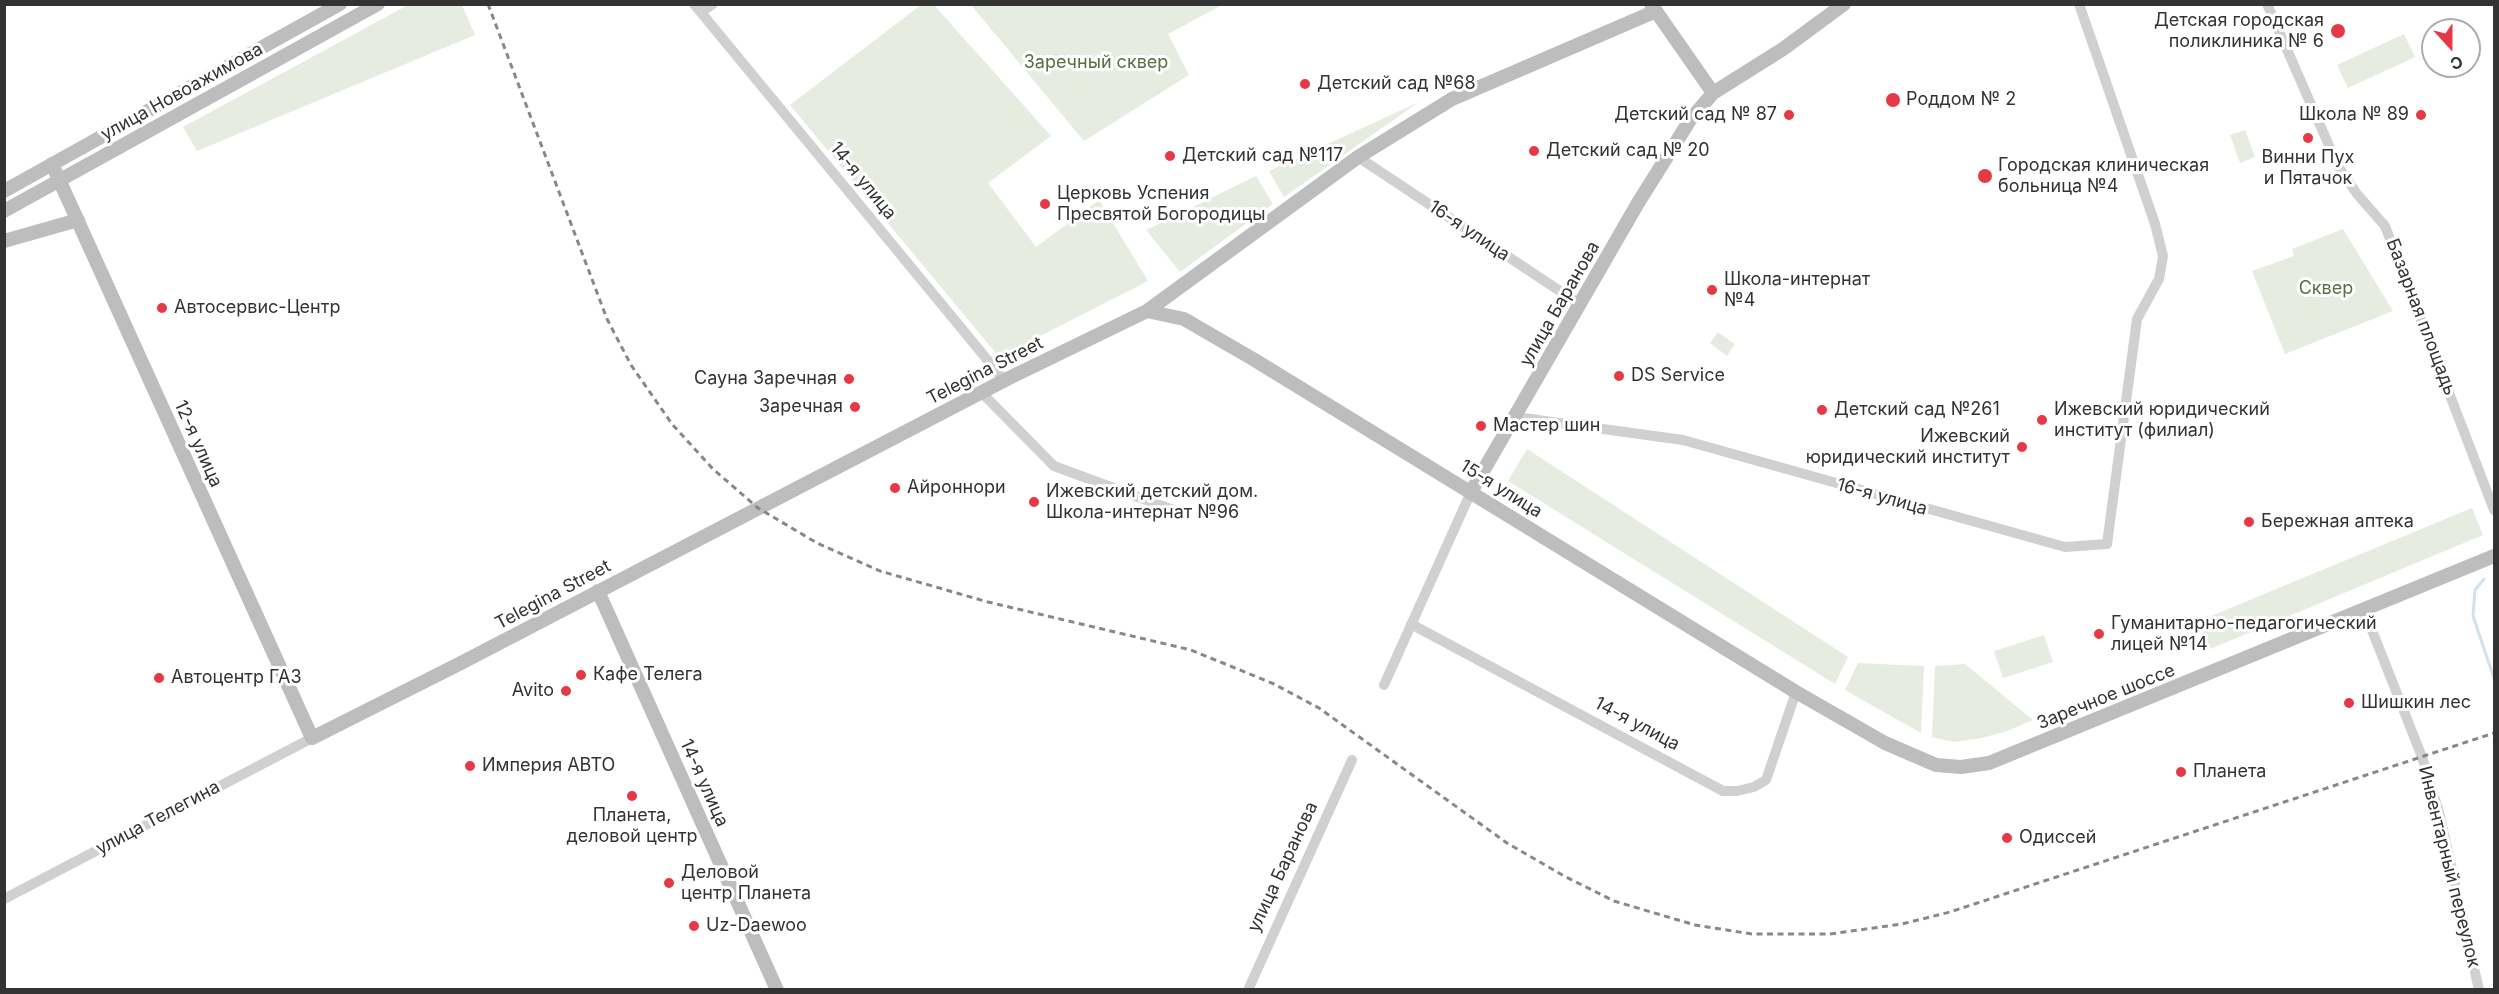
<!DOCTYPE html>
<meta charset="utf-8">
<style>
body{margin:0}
#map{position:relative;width:2499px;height:994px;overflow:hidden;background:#fff;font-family:Inter,sans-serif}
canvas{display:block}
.frame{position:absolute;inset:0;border:6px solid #333;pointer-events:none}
.north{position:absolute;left:2421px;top:18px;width:60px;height:60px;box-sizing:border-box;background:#fff;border:2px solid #adadad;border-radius:50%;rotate:159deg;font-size:16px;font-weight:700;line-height:24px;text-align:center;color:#333}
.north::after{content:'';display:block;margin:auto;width:21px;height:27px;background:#e63946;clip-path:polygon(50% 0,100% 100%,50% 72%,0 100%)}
</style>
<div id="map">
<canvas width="2499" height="994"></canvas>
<div class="frame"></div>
<div class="north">С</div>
</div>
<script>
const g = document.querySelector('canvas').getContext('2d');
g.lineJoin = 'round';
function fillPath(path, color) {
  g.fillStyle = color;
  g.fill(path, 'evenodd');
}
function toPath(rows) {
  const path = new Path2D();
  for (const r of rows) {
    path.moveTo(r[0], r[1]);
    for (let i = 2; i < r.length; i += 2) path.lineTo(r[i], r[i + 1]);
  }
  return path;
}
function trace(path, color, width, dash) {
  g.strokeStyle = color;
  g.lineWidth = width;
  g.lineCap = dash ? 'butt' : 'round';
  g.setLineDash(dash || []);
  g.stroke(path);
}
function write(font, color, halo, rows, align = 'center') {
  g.font = font + ' Inter,sans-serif';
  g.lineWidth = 6;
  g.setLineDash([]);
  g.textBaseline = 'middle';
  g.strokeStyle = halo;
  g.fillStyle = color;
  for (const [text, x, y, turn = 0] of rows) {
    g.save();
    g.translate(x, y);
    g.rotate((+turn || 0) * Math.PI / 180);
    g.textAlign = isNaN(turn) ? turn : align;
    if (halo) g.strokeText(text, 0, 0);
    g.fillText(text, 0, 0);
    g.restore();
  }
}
const green = toPath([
 [922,4,934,5,1051,136,988,183,1036,247,1099,200,1148,281,999,357,790,105],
 [408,5,462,5,475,35,197,151,183,127],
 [971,5,1222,5,1168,34,1189,75,1084,141],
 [2404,34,2415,57,2348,88,2337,65],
 [1419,102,1284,197,1269,171],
 [2245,130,2255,157,2240,163,2230,135],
 [1256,176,1273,204,1180,272,1146,230],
 [2343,229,2393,311,2285,354,2252,271,2294,256,2292,249],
 [1718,332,1735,344,1727,356,1710,343],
 [1527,449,1848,657,1835,684,1508,481],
 [2472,508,2483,535,2210,649,2199,621],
 [2044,635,2053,662,2003,678,1994,651],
 [1858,663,1924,666,1921,733,1845,690],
 [1965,664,2033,720,2007,731,1982,738,1954,742,1932,737,1935,666]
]);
const stream = toPath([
 [2484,579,2475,590,2473,616,2494,678]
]);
const street = toPath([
 [694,4,1004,380],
 [2267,4,2338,166,2357,194,2385,226,2494,510],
 [701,12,713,4],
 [1358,157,1581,305],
 [981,392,1054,466,1176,511],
 [1516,417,1683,440,2065,547,2107,544,2137,319,2159,279,2163,256,2155,224,2079,4],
 [2364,610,2422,757,2439,812,2479,990],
 [1411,624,1723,791,1737,791,1754,787,1766,780,1796,692],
 [1384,685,1471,492],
 [4,899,312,738],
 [1248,990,1352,760]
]);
const secondary = toPath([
 [1651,4,1713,93],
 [52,164,312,738,459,664,1009,378,1147,311,1358,157,1452,99,1656,11],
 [4,191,340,4],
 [4,211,378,4],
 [4,241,78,220],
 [1147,311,1184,319,1253,359,1796,692,1885,743,1936,765,1961,767,1989,763,2494,556],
 [1471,492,1638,203,1690,120,1713,93,1783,49,1844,4],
 [598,591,777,990]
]);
const rail = toPath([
 [488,4,607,319,631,365,672,424,713,469,758,508,817,543,880,571,988,602,1191,650,1274,684,1319,708,1507,843,1564,876,1614,901,1695,925,1752,934,1830,934,1902,924,1950,912,2494,733]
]);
const markers = [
 [2338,31,8,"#e63946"],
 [1305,84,6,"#e63946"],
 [1893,100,8,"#e63946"],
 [1789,115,6,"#e63946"],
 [2421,115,6,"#e63946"],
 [2308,138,6,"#e63946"],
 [1534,151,6,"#e63946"],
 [1170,156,6,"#e63946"],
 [1985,176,8,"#e63946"],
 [1045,204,6,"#e63946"],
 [1712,290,6,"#e63946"],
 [162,308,6,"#e63946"],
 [1619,376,6,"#e63946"],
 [849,379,6,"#e63946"],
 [855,407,6,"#e63946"],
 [1822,410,6,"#e63946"],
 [2042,420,6,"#e63946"],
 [1481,426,6,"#e63946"],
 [2022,447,6,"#e63946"],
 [895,488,6,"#e63946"],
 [1034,502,6,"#e63946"],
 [2249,522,6,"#e63946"],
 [2099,634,6,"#e63946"],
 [581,675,6,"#e63946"],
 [159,678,6,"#e63946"],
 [566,691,6,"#e63946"],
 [2349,703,6,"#e63946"],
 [470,766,6,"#e63946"],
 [2181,772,6,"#e63946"],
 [632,796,6,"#e63946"],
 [2007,838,6,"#e63946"],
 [669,883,6,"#e63946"],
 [694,926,6,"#e63946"]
];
const poiNames = [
 ["Детская городская",2324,21,"right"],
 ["поликлиника № 6",2324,42,"right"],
 ["Детский сад №68",1317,84],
 ["Роддом № 2",1906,100],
 ["Детский сад № 87",1777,115,"right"],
 ["Школа № 89",2409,115,"right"],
 ["Детский сад № 20",1546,151],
 ["Детский сад №117",1182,156],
 ["Винни Пух",2308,158,"center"],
 ["и Пятачок",2308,179,"center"],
 ["Городская клиническая",1998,166],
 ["больница №4",1998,187],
 ["Церковь Успения",1057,194],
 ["Пресвятой Богородицы",1057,215],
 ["Школа-интернат",1724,280],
 ["№4",1724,301],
 ["Автосервис-Центр",174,308],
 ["DS Service",1631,376],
 ["Сауна Заречная",837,379,"right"],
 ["Заречная",843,407,"right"],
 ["Детский сад №261",1834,410],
 ["Ижевский юридический",2054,410],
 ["институт (филиал)",2054,431],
 ["Мастер шин",1493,426],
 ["Ижевский",2010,437,"right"],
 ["юридический институт",2010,458,"right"],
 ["Айроннори",907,488],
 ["Ижевский детский дом.",1046,492],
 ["Школа-интернат №96",1046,513],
 ["Бережная аптека",2261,522],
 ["Гуманитарно-педагогический",2111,624],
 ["лицей №14",2111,645],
 ["Кафе Телега",593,675],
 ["Автоцентр ГАЗ",171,678],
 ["Avito",554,691,"right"],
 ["Шишкин лес",2361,703],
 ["Империя АВТО",482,766],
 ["Планета",2193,772],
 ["Планета,",632,816,"center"],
 ["деловой центр",632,837,"center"],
 ["Одиссей",2019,838],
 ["Деловой",681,873],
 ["центр Планета",681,894],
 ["Uz-Daewoo",706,926]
];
const parkNames = [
 ["Заречный сквер",1096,63],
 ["Сквер",2326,289]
];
const streetNames = [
 ["улица Новоажимова",182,92,-29],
 ["14-я улица",863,181,51],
 ["16-я улица",1469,231,34],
 ["улица Баранова",1560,304,-60],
 ["Базарная площадь",2421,317,69],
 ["Telegina Street",985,371,-27],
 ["12-я улица",198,444,66],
 ["15-я улица",1501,489,32],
 ["16-я улица",1882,497,16],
 ["Telegina Street",553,595,-28],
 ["Заречное шоссе",2106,697,-22],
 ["14-я улица",1637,724,28],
 ["14-я улица",704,783,66],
 ["улица Телегина",158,818,-28],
 ["улица Баранова",1283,867,-65],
 ["Инвентарный переулок",2449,867,76]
];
fillPath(green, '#e6ecdf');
trace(stream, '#cfe2ee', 3);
trace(street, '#d0d0d0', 10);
trace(secondary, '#bdbdbd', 14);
trace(rail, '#888', 3, [6, 4.5]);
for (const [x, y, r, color] of markers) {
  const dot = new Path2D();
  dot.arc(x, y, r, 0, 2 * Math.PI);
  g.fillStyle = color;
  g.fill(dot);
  trace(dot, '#fff', 2);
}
write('18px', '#333', '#fff', poiNames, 'left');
write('18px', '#56703f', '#fff', parkNames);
write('18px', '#333', '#fff', streetNames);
</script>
